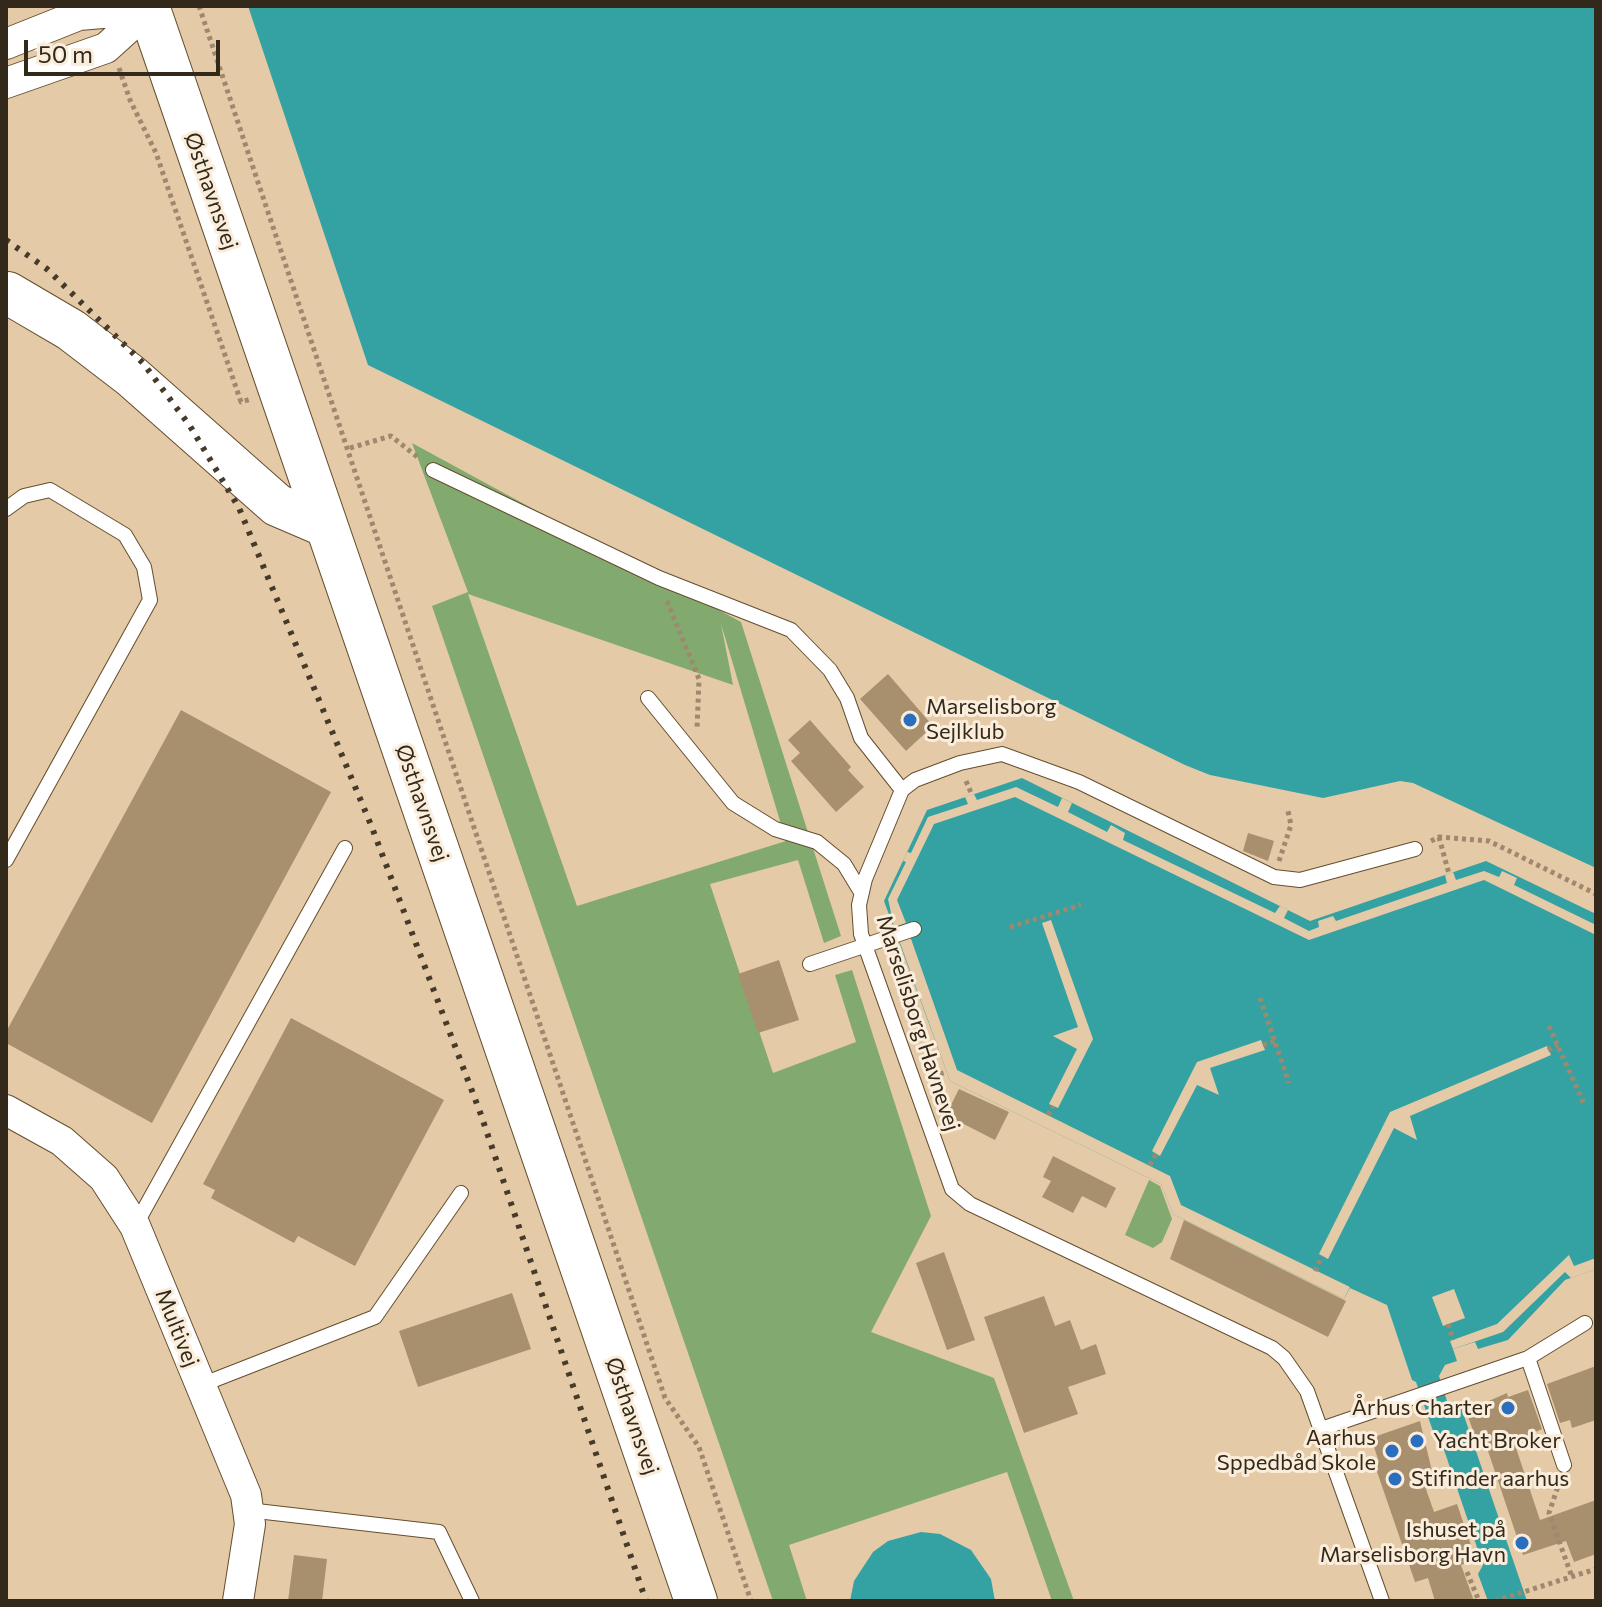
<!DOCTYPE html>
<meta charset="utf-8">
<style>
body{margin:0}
#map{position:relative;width:1602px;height:1607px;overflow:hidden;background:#e5caa7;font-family:Commissioner,sans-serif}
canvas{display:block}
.frame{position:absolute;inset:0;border:8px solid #33291b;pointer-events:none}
.scale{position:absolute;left:24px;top:40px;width:196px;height:36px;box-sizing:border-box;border:4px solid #33291b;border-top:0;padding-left:10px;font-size:24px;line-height:28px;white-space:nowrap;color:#33291b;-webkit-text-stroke:6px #fbeddb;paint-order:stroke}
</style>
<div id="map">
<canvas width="1602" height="1607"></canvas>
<div class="frame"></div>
<div class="scale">50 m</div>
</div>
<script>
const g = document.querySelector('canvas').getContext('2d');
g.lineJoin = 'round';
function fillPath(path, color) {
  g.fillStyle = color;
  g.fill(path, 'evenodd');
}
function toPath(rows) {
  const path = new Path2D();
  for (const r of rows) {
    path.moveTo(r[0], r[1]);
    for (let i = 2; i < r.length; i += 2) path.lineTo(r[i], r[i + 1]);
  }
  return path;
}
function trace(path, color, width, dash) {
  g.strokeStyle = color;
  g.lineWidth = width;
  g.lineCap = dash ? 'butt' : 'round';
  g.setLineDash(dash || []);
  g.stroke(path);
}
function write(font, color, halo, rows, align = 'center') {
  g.font = font + ' Commissioner,sans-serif';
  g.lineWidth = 6;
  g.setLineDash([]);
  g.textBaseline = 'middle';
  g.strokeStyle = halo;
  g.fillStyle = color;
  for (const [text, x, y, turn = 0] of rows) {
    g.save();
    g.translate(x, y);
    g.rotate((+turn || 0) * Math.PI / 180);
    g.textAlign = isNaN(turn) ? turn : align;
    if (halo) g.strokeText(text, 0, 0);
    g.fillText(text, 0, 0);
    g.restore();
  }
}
const green = toPath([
 [412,443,741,622,841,936,824,943,798,860,710,884,773,1073,856,1042,835,975,852,970,931,1216,871,1332,994,1378,1074,1601,1052,1601,1007,1472,789,1545,807,1601,773,1601,432,606,468,592],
 [468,594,733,685,721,624,786,841,577,906],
 [1149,1180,1160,1186,1172,1219,1162,1242,1153,1248,1125,1235]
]);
const water = toPath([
 [248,6,1596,6,1596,868,1413,783,1400,781,1323,798,1210,775,1185,765,368,365],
 [1022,778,1310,921,1486,861,1596,914,1596,1269,1565,1280,1508,1340,1478,1349,1475,1342,1453,1349,1457,1361,1445,1365,1439,1376,1447,1401,1461,1407,1527,1601,1488,1601,1478,1574,1483,1565,1439,1435,1434,1434,1416,1382,1412,1380,1387,1305,1350,1288,1344,1299,1173,1214,1161,1184,950,1081,884,901,927,810],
 [921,1532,940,1534,971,1550,991,1579,995,1601,850,1601,854,1581,873,1552,888,1541]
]);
const pier = toPath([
 [1016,787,1058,807,1062,798,1072,803,1068,812,1107,832,1111,825,1125,833,1123,840,1275,913,1280,906,1288,910,1284,918,1309,931,1319,927,1318,921,1333,916,1336,921,1447,883,1445,875,1453,872,1456,880,1484,871,1499,877,1502,871,1517,878,1514,885,1596,925,1596,935,1484,880,1309,940,1015,797,934,824,897,900,906,923,894,927,888,899,906,862,903,861,907,852,911,853,928,817,968,804,965,797,974,794,977,800],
 [1051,920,1093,1039,1058,1108,1049,1104,1077,1049,1053,1036,1078,1027,1042,923],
 [910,936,957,1070,1170,1176,1181,1205,1350,1287,1344,1299,1173,1214,1161,1184,950,1081,899,940],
 [1261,1040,1265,1050,1210,1068,1219,1095,1197,1085,1160,1156,1152,1151,1197,1062],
 [1547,1046,1551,1055,1410,1116,1417,1140,1394,1128,1328,1259,1319,1254,1390,1112],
 [1569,1255,1574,1266,1596,1258,1596,1269,1571,1278,1565,1272,1503,1332,1453,1349,1450,1341,1497,1324],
 [1454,1289,1465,1318,1443,1326,1432,1297]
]);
const building = toPath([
 [888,674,933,726,906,751,860,699],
 [181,710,331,792,152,1123,6,1043,6,1032],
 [810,720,851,767,848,770,864,787,836,812,791,761,800,753,788,740],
 [1248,833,1274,841,1268,861,1243,851],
 [779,960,799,1020,758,1033,738,974],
 [291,1018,444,1100,355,1266,298,1236,294,1243,211,1198,215,1190,203,1184],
 [959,1089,1009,1112,995,1140,946,1115],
 [1053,1156,1116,1188,1106,1208,1082,1196,1073,1213,1042,1197,1051,1181,1043,1177],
 [1184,1220,1346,1301,1328,1337,1170,1259],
 [944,1252,975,1340,947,1350,916,1263],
 [512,1293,531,1349,418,1387,399,1331],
 [1044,1296,1055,1326,1070,1320,1081,1350,1096,1344,1106,1374,1068,1387,1078,1414,1024,1433,984,1317],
 [1596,1366,1596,1420,1572,1428,1570,1420,1560,1423,1547,1384],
 [1528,1390,1542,1429,1514,1442,1540,1520,1596,1500,1596,1554,1574,1562,1566,1541,1523,1555,1487,1448,1480,1450,1466,1411,1507,1393,1508,1397],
 [1420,1421,1432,1471,1421,1475,1434,1512,1457,1504,1476,1560,1461,1565,1474,1601,1435,1601,1428,1578,1415,1582,1374,1463,1379,1462,1371,1438],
 [294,1555,327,1559,322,1601,288,1601]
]);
const path = toPath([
 [199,6,665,1398,699,1447,751,1601],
 [119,68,130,100,156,153,241,402,251,399],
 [350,448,391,436,420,459],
 [667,601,699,679,697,729],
 [966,781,972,795],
 [1439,837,1449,874],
 [1431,841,1439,837,1489,841,1596,894],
 [1279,861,1291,825,1288,811],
 [1010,927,1081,905],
 [892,966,906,961],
 [1260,998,1289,1083],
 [1549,1026,1584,1104],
 [1263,1045,1275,1041],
 [1548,1050,1558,1045],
 [932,1076,947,1072],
 [1048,1115,1053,1106],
 [1150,1165,1156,1154],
 [1315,1271,1322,1256],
 [1448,1324,1453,1340],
 [1560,1480,1549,1513,1572,1577],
 [1467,1572,1479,1601],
 [1495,1601,1596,1569]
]);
const lane = toPath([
 [433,470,659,578,791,630,830,670,847,698,861,738,902,790],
 [6,509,24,496,50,490,125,535,144,567,150,600,6,860],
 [648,698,733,803,775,829,817,842,844,864,861,892],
 [810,964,914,929],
 [135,1226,345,848],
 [1528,1358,1564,1465],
 [201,1385,375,1317,461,1193],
 [1321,1429,1528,1358,1585,1323],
 [248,1510,439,1532,472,1601],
 [1382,1601,1307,1391,1284,1358,1272,1348,970,1204,952,1189,861,934,859,905,865,879,902,790,915,780,960,763,1002,754,1079,782,1274,877,1300,880,1415,849]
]);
const street = toPath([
 [6,44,79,15,149,9],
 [6,83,106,48,149,9],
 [6,1110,62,1141,104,1178,135,1226,246,1495,250,1524,238,1601]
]);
const secondary = toPath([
 [148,6,696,1601],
 [8,293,71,330,131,376,277,505,326,526]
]);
const rail = toPath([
 [6,240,47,269,143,363,190,426,239,508,371,825,480,1112,646,1601]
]);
const markers = [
 [910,720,8,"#296ebf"],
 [1508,1408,8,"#296ebf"],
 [1417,1441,8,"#296ebf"],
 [1392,1451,8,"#296ebf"],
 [1395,1479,8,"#296ebf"],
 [1522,1543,8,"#296ebf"]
];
const streetNames = [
 ["Østhavnsvej",211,191,71],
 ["Østhavnsvej",422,803,71],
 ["Marselisborg Havnevej",918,1023,72],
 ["Multivej",177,1328,68],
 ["Østhavnsvej",632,1416,71]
];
const poiNames = [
 ["Marselisborg",926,707],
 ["Sejlklub",926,732],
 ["Århus Charter",1492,1408,"right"],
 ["Aarhus",1376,1438,"right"],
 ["Sppedbåd Skole",1376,1463,"right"],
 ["Yacht Broker",1433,1441],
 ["Stifinder aarhus",1411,1479],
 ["Ishuset på",1506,1530,"right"],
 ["Marselisborg Havn",1506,1555,"right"]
];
fillPath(green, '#83aa6e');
fillPath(water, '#34a2a2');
fillPath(pier, '#e5caa7');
fillPath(building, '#a88f6d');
trace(lane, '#654e2e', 16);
trace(street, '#654e2e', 32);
trace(secondary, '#654e2e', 44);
trace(path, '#9e896f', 5, [4, 4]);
trace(lane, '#fff', 14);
trace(street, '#fff', 30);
trace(secondary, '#fff', 42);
trace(rail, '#463a2a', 6, [4, 8]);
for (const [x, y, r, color] of markers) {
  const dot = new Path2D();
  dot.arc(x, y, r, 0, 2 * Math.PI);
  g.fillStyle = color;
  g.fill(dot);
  trace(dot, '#fbeddb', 3);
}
write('22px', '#33291b', '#fbeddb', streetNames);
write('22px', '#33291b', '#fbeddb', poiNames, 'left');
</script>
